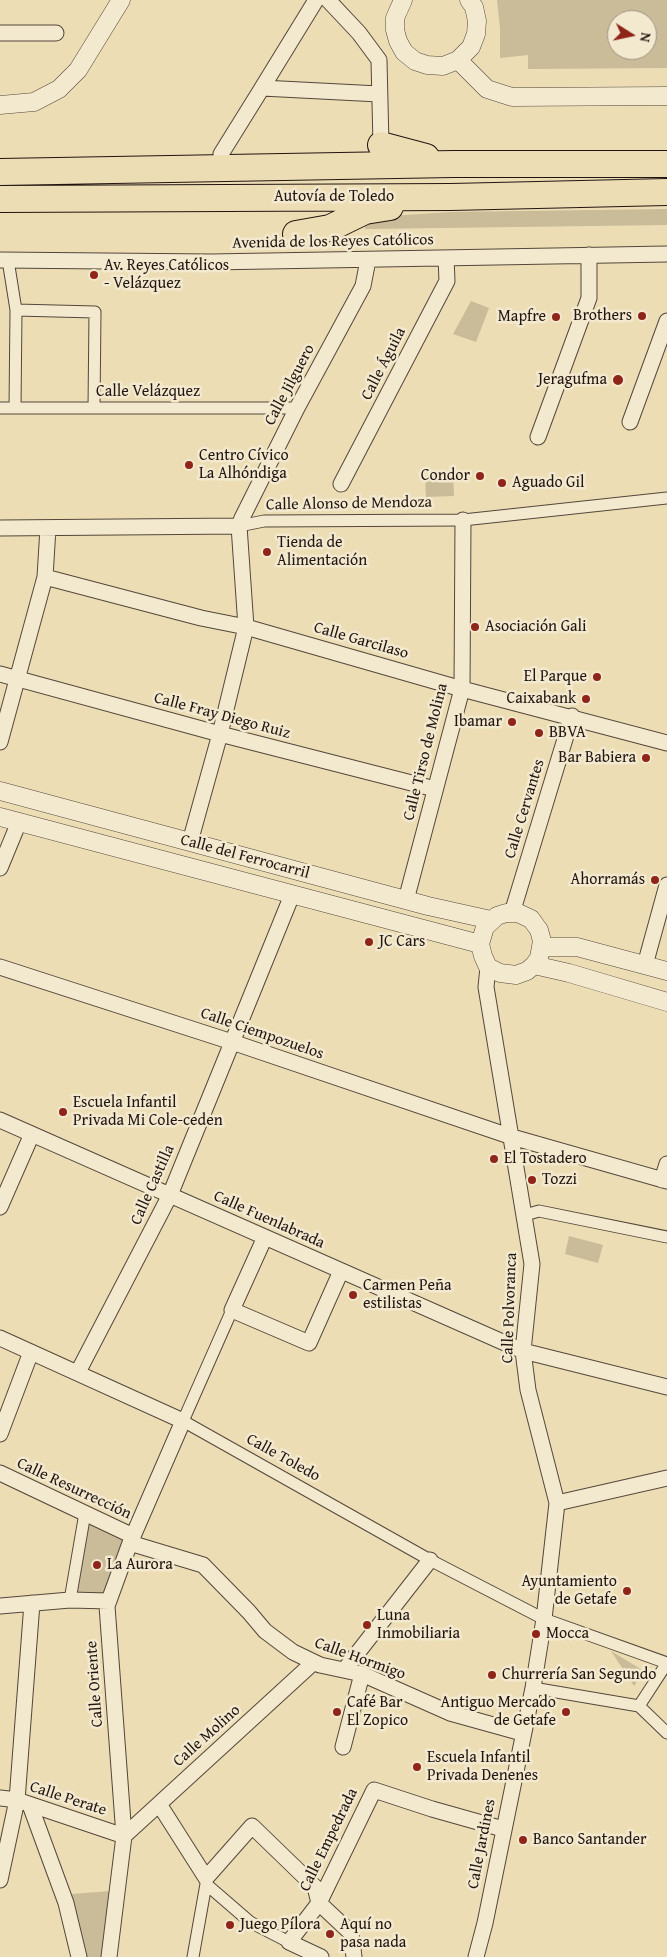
<!DOCTYPE html>
<meta charset="utf-8">
<style>
body{margin:0}
#map{position:relative;width:667px;height:1957px;overflow:hidden;background:#ecddb5;font-family:"Gentium Book Plus",serif}
canvas{display:block}
.north{position:absolute;left:607px;top:10px;width:50px;height:50px;box-sizing:border-box;background:#f3e9cf;border:1px solid #9f9483;border-radius:50%;rotate:100deg;font-size:14px;font-weight:700;line-height:20px;text-align:center;color:#221511}
.north::after{content:'';display:block;margin:auto;width:18px;height:22px;background:#8f2418;clip-path:polygon(50% 0,100% 100%,50% 72%,0 100%)}
</style>
<div id="map">
<canvas width="667" height="1957"></canvas>
<div class="north">N</div>
</div>
<script>
const g = document.querySelector('canvas').getContext('2d');
g.lineJoin = 'round';
function fillPath(path, color) {
  g.fillStyle = color;
  g.fill(path, 'evenodd');
}
function toPath(rows) {
  const path = new Path2D();
  for (const r of rows) {
    path.moveTo(r[0], r[1]);
    for (let i = 2; i < r.length; i += 2) path.lineTo(r[i], r[i + 1]);
  }
  return path;
}
function trace(path, color, width, dash) {
  g.strokeStyle = color;
  g.lineWidth = width;
  g.lineCap = dash ? 'butt' : 'round';
  g.setLineDash(dash || []);
  g.stroke(path);
}
function write(font, color, halo, rows, align = 'center') {
  g.font = font + ' "Gentium Book Plus",serif';
  g.lineWidth = 5;
  g.setLineDash([]);
  g.textBaseline = 'middle';
  g.strokeStyle = halo;
  g.fillStyle = color;
  for (const [text, x, y, turn = 0] of rows) {
    g.save();
    g.translate(x, y);
    g.rotate((+turn || 0) * Math.PI / 180);
    g.textAlign = isNaN(turn) ? turn : align;
    if (halo) g.strokeText(text, 0, 0);
    g.fillText(text, 0, 0);
    g.restore();
  }
}
const green = toPath([
 [497,0,667,0,667,68,528,69,528,55,500,58,500,28],
 [617,20,647,20,647,50,617,50],
 [667,209,667,225,365,229,366,221,374,217,451,212],
 [471,301,489,308,476,342,453,334],
 [453,475,454,496,426,497,425,476],
 [569,1236,603,1245,598,1263,565,1254],
 [84,1519,123,1539,122,1553,103,1599,71,1595],
 [611,1651,644,1671,634,1686],
 [111,1891,105,1957,85,1957,71,1894]
]);
const pedestrian = toPath([
 [8,260,16,310,15,408],
 [16,310,95,312,94,408],
 [0,408,297,408],
 [239,526,264,521,463,520,667,498],
 [525,1215,539,1211,667,1237],
 [232,1310,183,1421,430,1560,544,1619,667,1663],
 [70,1600,85,1513],
 [533,1688,639,1706],
 [639,1706,667,1663],
 [639,1706,667,1733],
 [206,1878,206,1884,250,1922,289,1942],
 [193,1957,206,1884]
]);
const minor = toPath([
 [328,0,359,33,379,60,381,145],
 [0,33,56,33],
 [262,88,316,0],
 [221,154,262,88,379,94],
 [0,260,211,262,667,254],
 [630,422,667,321],
 [538,437,589,298,589,255],
 [341,484,447,281,446,258],
 [0,528,239,526],
 [45,577,201,618,246,627,462,689,667,743],
 [0,674,220,734,435,789],
 [0,742,45,577,48,528],
 [190,842,220,734,246,627,239,526,242,518,297,408,363,286,368,260],
 [0,868,19,822],
 [406,900,462,689,463,520],
 [512,913,572,716],
 [645,965,667,885],
 [0,967,232,1042,512,1137,667,1181],
 [0,1120,523,1351,667,1387],
 [662,1180,667,1164],
 [0,1207,32,1134],
 [265,1237,232,1310,309,1343,341,1271],
 [0,1338,183,1421,130,1543,107,1606,124,1836,109,1957],
 [78,1372,170,1195,292,895],
 [0,1434,31,1352],
 [0,1473,133,1536],
 [557,1503,667,1478],
 [130,1543,203,1565,249,1612,265,1631,293,1652,320,1665,362,1674,450,1713,522,1733],
 [0,1606,70,1600,109,1601],
 [345,1669,430,1560],
 [343,1747,362,1674],
 [0,1798,17,1800,124,1836,314,1662],
 [159,1804,206,1878,252,1826,315,1887,319,1903],
 [30,1805,66,1903,79,1957],
 [0,1880,17,1800,32,1603],
 [319,1903,351,1933,354,1957],
 [321,1957,289,1942,319,1903,374,1790,432,1809,503,1829],
 [476,1957,485,1923,533,1688,544,1619,557,1503,528,1390,523,1351,532,1264,486,987,488,967]
]);
const tertiary = toPath([
 [403,0,395,18,395,30,398,41,404,52,415,61,427,65,443,66,458,60,471,47,476,34,477,21,474,7,469,0],
 [458,60,487,89,512,97,667,96],
 [0,105,34,102,59,89,78,70,121,0],
 [0,791,428,906,491,920],
 [0,817,480,944],
 [506,913,518,913,531,919,539,930,542,941,539,958,534,965,527,971,516,975,500,973,488,967,483,956,480,944,485,927,497,916,506,913],
 [542,947,577,947,667,971],
 [534,965,569,973,667,1002]
]);
const motorway = toPath([
 [381,145,426,157],
 [0,172,453,164,667,164],
 [0,199,451,197,667,192],
 [296,234,330,228,365,211,390,207]
]);
const markers = [
 [94,275,5,"#8f2418"],
 [642,316,5,"#8f2418"],
 [556,317,5,"#8f2418"],
 [618,380,6,"#8f2418"],
 [189,465,5,"#8f2418"],
 [480,476,5,"#8f2418"],
 [502,483,5,"#8f2418"],
 [267,552,5,"#8f2418"],
 [475,627,5,"#8f2418"],
 [597,677,5,"#8f2418"],
 [586,699,5,"#8f2418"],
 [512,722,5,"#8f2418"],
 [539,733,5,"#8f2418"],
 [646,758,5,"#8f2418"],
 [655,880,5,"#8f2418"],
 [369,942,5,"#8f2418"],
 [63,1112,5,"#8f2418"],
 [494,1159,5,"#8f2418"],
 [532,1180,5,"#8f2418"],
 [353,1295,5,"#8f2418"],
 [97,1565,5,"#8f2418"],
 [627,1591,5,"#8f2418"],
 [367,1625,5,"#8f2418"],
 [536,1634,5,"#8f2418"],
 [492,1675,5,"#8f2418"],
 [337,1712,5,"#8f2418"],
 [566,1712,5,"#8f2418"],
 [417,1767,5,"#8f2418"],
 [523,1840,5,"#8f2418"],
 [230,1925,5,"#8f2418"],
 [330,1934,5,"#8f2418"]
];
const streetNames = [
 ["Autovía de Toledo",334,197],
 ["Avenida de los Reyes Católicos",333,242,-1],
 ["Calle Águila",384,364,-63],
 ["Calle Jilguero",290,385,-62],
 ["Calle Velázquez",148,392],
 ["Calle Alonso de Mendoza",349,504,-1],
 ["Calle Garcilaso",361,641,16],
 ["Calle Fray Diego Ruiz",222,716,15],
 ["Calle Tirso de Molina",426,752,-76],
 ["Calle Cervantes",525,809,-73],
 ["Calle del Ferrocarril",245,857,15],
 ["Calle Ciempozuelos",262,1034,19],
 ["Calle Castilla",153,1185,-66],
 ["Calle Fuenlabrada",269,1220,24],
 ["Calle Polvoranca",510,1308,-88],
 ["Calle Toledo",283,1458,29],
 ["Calle Resurrección",74,1489,25],
 ["Calle Hormigo",360,1659,20],
 ["Calle Oriente",95,1684,-94],
 ["Calle Molino",207,1736,-42],
 ["Calle Perate",68,1799,18],
 ["Calle Empedrada",329,1840,-64],
 ["Calle Jardines",482,1844,-79]
];
const poiNames = [
 ["Av. Reyes Católicos",104,266],
 ["- Velázquez",104,284],
 ["Brothers",632,316,"right"],
 ["Mapfre",546,317,"right"],
 ["Jeragufma",607,380,"right"],
 ["Centro Cívico",199,456],
 ["La Alhóndiga",199,474],
 ["Condor",470,476,"right"],
 ["Aguado Gil",512,483],
 ["Tienda de",277,543],
 ["Alimentación",277,561],
 ["Asociación Gali",485,627],
 ["El Parque",587,677,"right"],
 ["Caixabank",576,699,"right"],
 ["Ibamar",502,722,"right"],
 ["BBVA",549,733],
 ["Bar Babiera",636,758,"right"],
 ["Ahorramás",645,880,"right"],
 ["JC Cars",379,942],
 ["Escuela Infantil",73,1103],
 ["Privada Mi Cole-ceden",73,1121],
 ["El Tostadero",504,1159],
 ["Tozzi",542,1180],
 ["Carmen Peña",363,1286],
 ["estilistas",363,1304],
 ["La Aurora",107,1565],
 ["Ayuntamiento",617,1582,"right"],
 ["de Getafe",617,1600,"right"],
 ["Luna",377,1616],
 ["Inmobiliaria",377,1634],
 ["Mocca",546,1634],
 ["Churrería San Segundo",502,1675],
 ["Café Bar",347,1703],
 ["El Zopico",347,1721],
 ["Antiguo Mercado",556,1703,"right"],
 ["de Getafe",556,1721,"right"],
 ["Escuela Infantil",427,1758],
 ["Privada Denenes",427,1776],
 ["Banco Santander",533,1840],
 ["Juego Pílora",240,1925],
 ["Aquí no",340,1925],
 ["pasa nada",340,1943]
];
fillPath(green, '#cabb99');
trace(pedestrian, '#54473a', 13);
trace(minor, '#54473a', 17);
trace(tertiary, '#54473a', 19);
trace(motorway, '#221511', 28);
trace(pedestrian, '#f3e9cf', 11);
trace(minor, '#f3e9cf', 15);
trace(tertiary, '#f3e9cf', 18);
trace(motorway, '#ecddb5', 26);
for (const [x, y, r, color] of markers) {
  const dot = new Path2D();
  dot.arc(x, y, r, 0, 2 * Math.PI);
  g.fillStyle = color;
  g.fill(dot);
  trace(dot, '#f3e9cf', 2);
}
write('16px', '#221511', '#f3e9cf', streetNames);
write('16px', '#221511', '#f3e9cf', poiNames, 'left');
</script>
